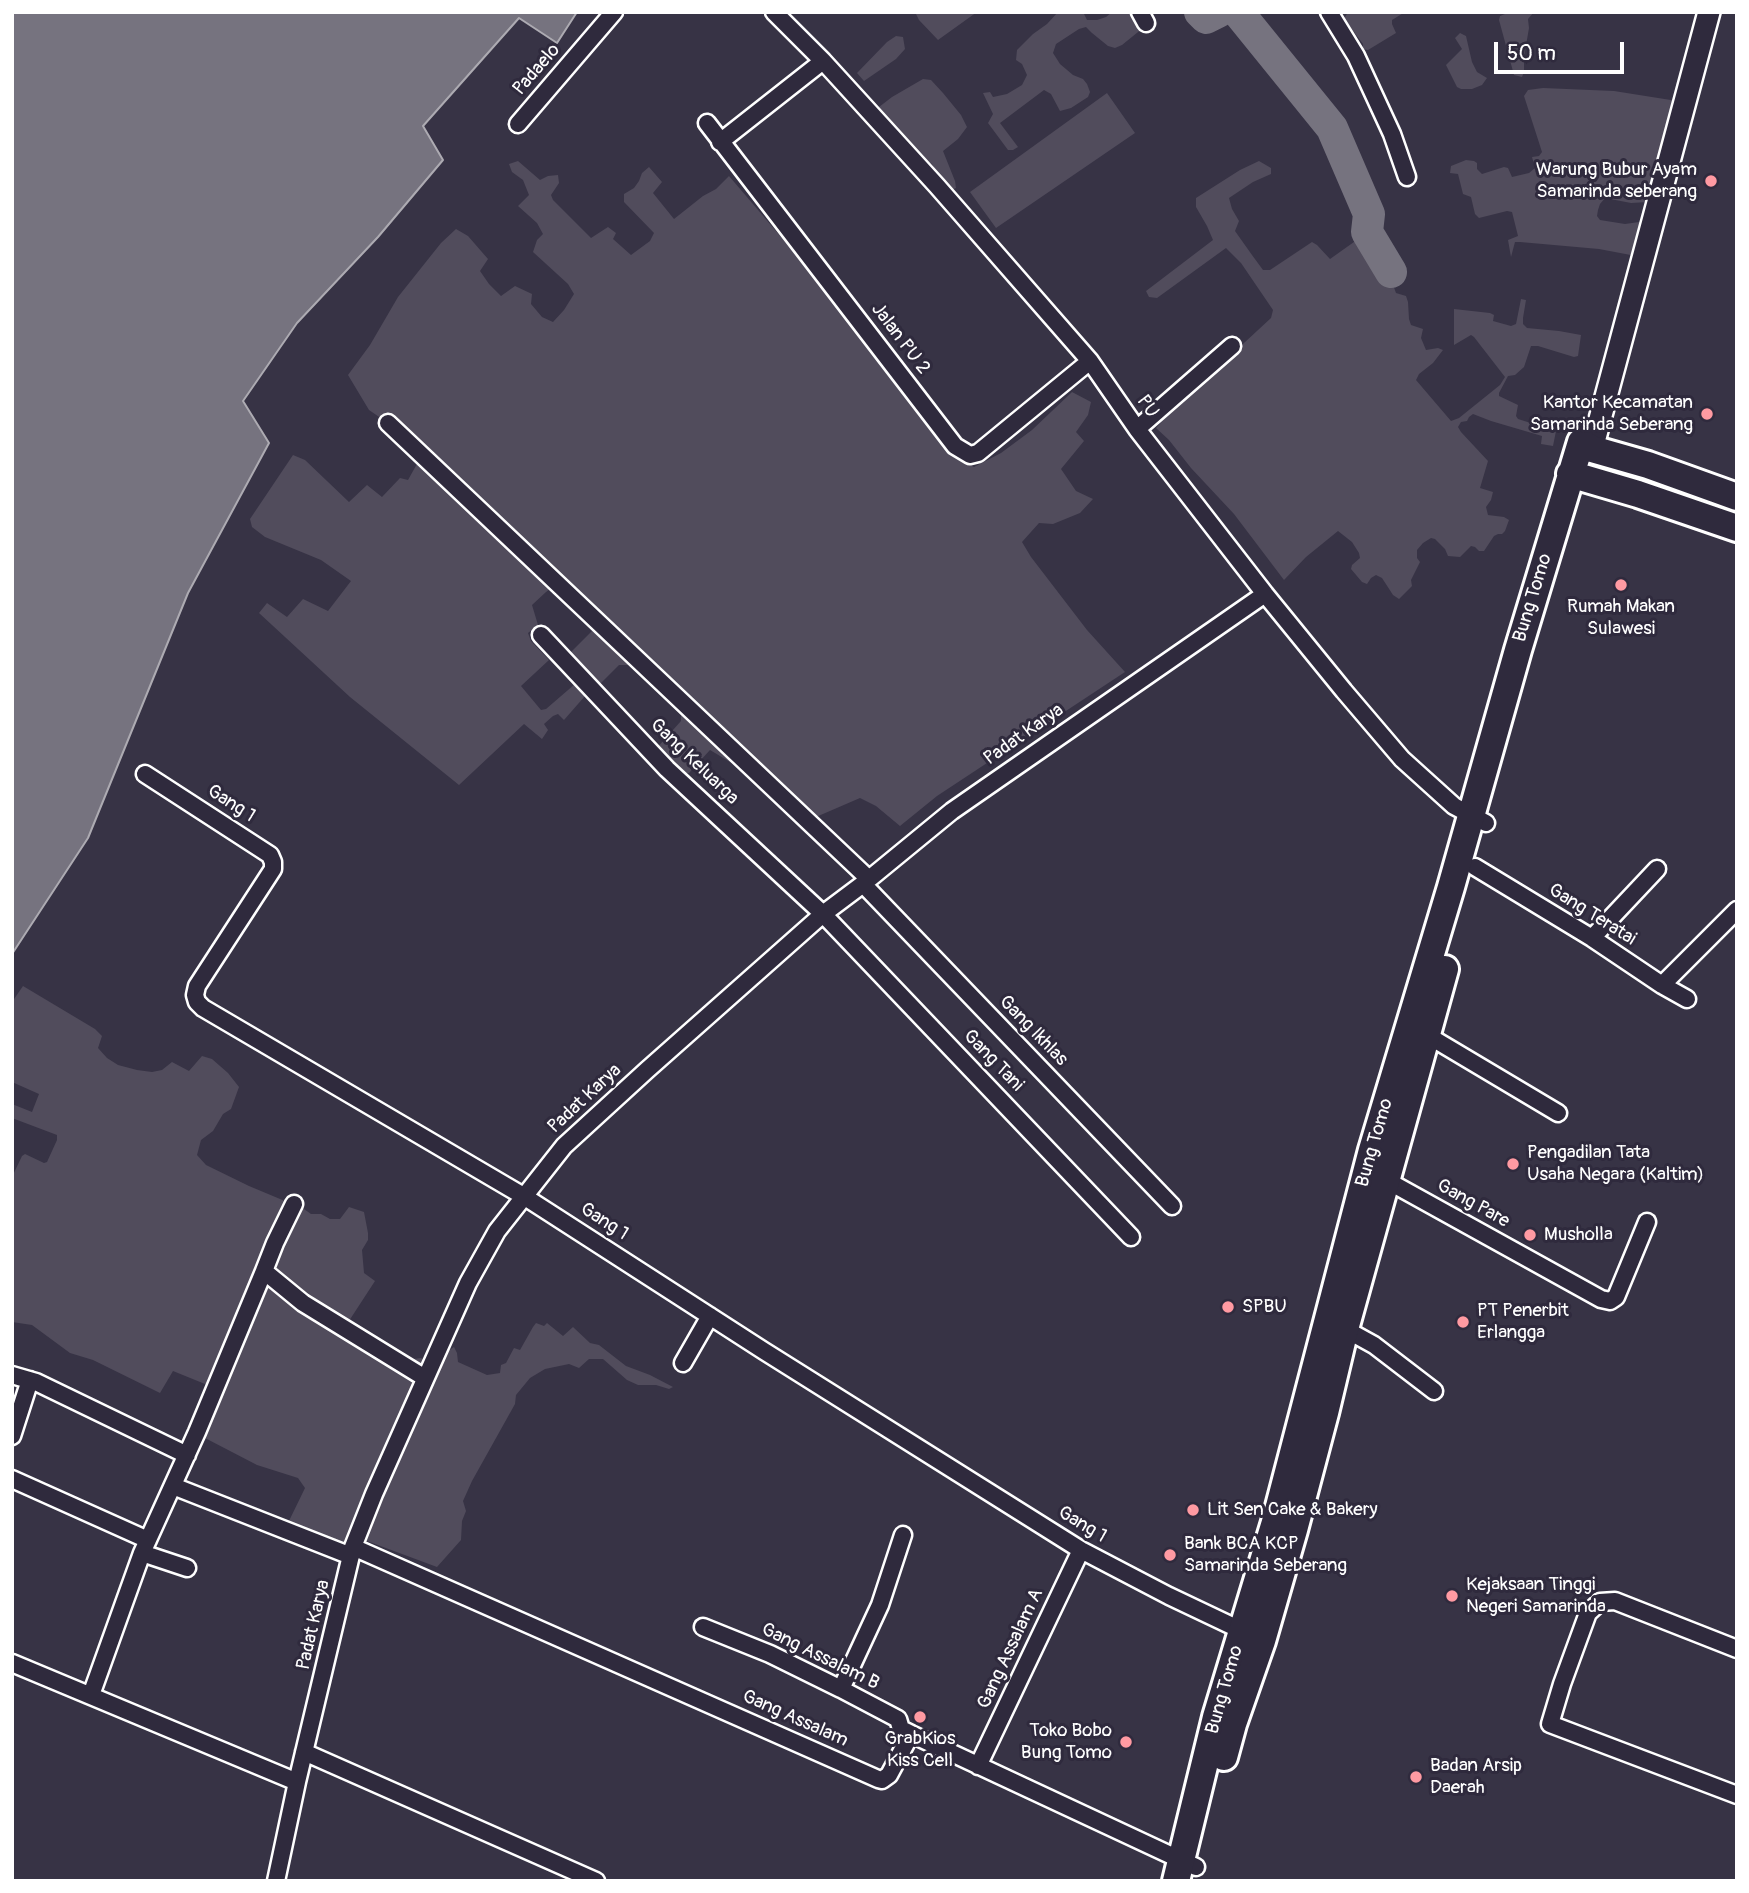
<!DOCTYPE html>
<style>
body{margin:0}
#map{position:relative;width:1749px;height:1893px;overflow:hidden;background:#373345;font-family:Pangolin,sans-serif}
canvas{display:block}
.frame{position:absolute;inset:0;border:14px solid #fff;pointer-events:none}
.scale{position:absolute;left:1494px;top:42px;width:130px;height:32px;box-sizing:border-box;border:4px solid #fff;border-top:0;padding-left:9px;font-size:21px;line-height:24px;white-space:nowrap;color:#fff;-webkit-text-stroke:5px #2f2a3d;paint-order:stroke}
</style>
<div id="map">
<canvas width="1749" height="1893"></canvas>
<div class="frame"></div>
<div class="scale">50 m</div>
</div>
<script>
const g = document.querySelector('canvas').getContext('2d');
g.lineJoin = 'round';
function fillPath(path, color) {
  g.fillStyle = color;
  g.fill(path, 'evenodd');
}
function toPath(rows) {
  const path = new Path2D();
  for (const r of rows) {
    path.moveTo(r[0], r[1]);
    for (let i = 2; i < r.length; i += 2) path.lineTo(r[i], r[i + 1]);
  }
  return path;
}
function trace(path, color, width, dash) {
  g.strokeStyle = color;
  g.lineWidth = width;
  g.lineCap = dash ? 'butt' : 'round';
  g.setLineDash(dash || []);
  g.stroke(path);
}
function write(font, color, halo, rows, align = 'center') {
  g.font = font + ' Pangolin,sans-serif';
  g.lineWidth = 6;
  g.setLineDash([]);
  g.textBaseline = 'middle';
  g.strokeStyle = halo;
  g.fillStyle = color;
  for (const [text, x, y, turn = 0] of rows) {
    g.save();
    g.translate(x, y);
    g.rotate((+turn || 0) * Math.PI / 180);
    g.textAlign = isNaN(turn) ? turn : align;
    if (halo) g.strokeText(text, 0, 0);
    g.fillText(text, 0, 0);
    g.restore();
  }
}
const green = toPath([
 [915,12,977,12,938,40,919,20],
 [1058,12,1083,12,1087,20,1097,20,1106,17,1112,12,1138,12,1143,28,1122,45,1115,48,1108,46,1092,33,1086,27,1079,29,1056,44,1053,53,1060,64,1073,75,1083,79,1087,84,1090,92,1088,97,1071,108,1060,111,1051,94,1044,90,1000,123,1018,147,1013,150,1008,150,988,123,993,114,983,93,990,92,993,97,1007,94,1022,85,1027,75,1022,64,1016,60,1017,50,1033,34,1047,24],
 [1348,12,1405,12,1392,20,1392,24,1396,33,1368,50,1363,49,1363,44,1344,19],
 [1510,12,1534,12,1528,19,1529,28,1524,57,1524,72,1522,77,1514,75,1499,20,1500,16],
 [1460,33,1466,36,1472,62,1477,72,1487,78,1482,85,1472,89,1461,89,1457,87,1446,65,1462,49,1455,38],
 [896,36,903,37,905,49,896,59,864,81,857,73,887,42],
 [923,79,931,80,943,93,961,115,967,127,958,139,943,151,955,181,956,188,949,191,936,176,932,164,919,156,883,118,879,107,892,97],
 [1543,88,1614,91,1677,101,1648,202,1631,203,1605,198,1600,204,1598,210,1597,216,1600,220,1625,224,1639,222,1644,224,1636,256,1599,249,1520,242,1515,242,1511,257,1508,240,1518,236,1512,212,1507,211,1479,218,1475,214,1471,197,1463,194,1458,174,1450,173,1451,166,1466,160,1474,161,1477,163,1477,169,1482,174,1504,167,1508,168,1512,177,1529,173,1535,168,1532,157,1539,156,1542,152,1524,96,1528,90],
 [1107,93,1135,133,996,228,970,192],
 [518,161,540,180,548,176,558,175,559,183,551,195,553,200,591,238,608,227,616,233,613,239,631,255,650,241,654,233,624,202,624,194,634,188,639,181,642,173,649,167,662,182,653,193,674,219,703,196,716,189,729,176,858,327,962,461,974,467,1001,453,1032,430,1072,392,1091,402,1088,415,1076,432,1084,441,1061,469,1076,491,1093,499,1080,513,1053,524,1039,523,1022,542,1031,557,1087,630,1125,672,937,796,900,826,876,806,860,798,816,817,804,824,791,818,735,765,710,750,689,773,683,774,655,750,681,721,681,708,654,683,630,665,619,665,598,686,567,656,597,626,558,583,546,592,532,605,538,625,528,633,531,641,549,660,521,686,541,710,546,709,575,684,585,696,564,720,558,714,553,716,544,724,548,730,542,739,524,724,459,785,350,697,259,613,267,603,287,617,303,599,328,611,351,581,321,560,265,537,252,527,250,519,293,455,305,460,349,502,367,485,382,497,400,478,408,480,418,462,388,423,369,410,348,375,370,345,398,297,441,243,456,229,468,236,488,259,480,271,489,284,501,296,515,286,532,294,531,304,542,317,553,322,564,310,574,294,568,284,533,252,537,240,543,234,537,223,518,206,529,195,523,180,512,172,509,164],
 [1259,161,1271,168,1271,174,1253,182,1229,198,1232,209,1239,221,1235,231,1252,255,1263,270,1270,270,1312,242,1317,245,1330,259,1361,237,1366,238,1369,245,1379,253,1386,274,1391,279,1396,293,1406,296,1408,302,1409,319,1411,325,1423,329,1421,338,1426,350,1438,348,1443,350,1433,363,1419,374,1416,380,1451,421,1459,418,1500,385,1505,377,1474,337,1471,335,1454,345,1454,309,1490,313,1494,315,1493,321,1511,326,1516,324,1521,299,1526,300,1523,318,1523,324,1527,328,1559,331,1581,335,1578,356,1574,357,1538,346,1531,346,1524,367,1515,375,1508,376,1499,393,1499,396,1518,405,1516,416,1518,419,1556,431,1553,446,1541,444,1542,436,1491,421,1473,414,1469,417,1467,421,1461,422,1458,427,1461,432,1488,461,1480,488,1493,492,1491,500,1486,507,1488,515,1504,517,1509,520,1505,531,1502,534,1498,534,1494,536,1484,551,1479,551,1475,547,1471,546,1460,557,1448,556,1445,549,1435,539,1431,538,1423,543,1417,550,1417,558,1420,562,1411,580,1412,586,1399,599,1393,595,1382,578,1376,575,1371,578,1367,584,1362,582,1351,569,1352,565,1360,558,1359,553,1352,542,1338,531,1306,557,1284,580,1234,514,1191,468,1169,440,1156,428,1177,405,1271,318,1273,310,1241,263,1226,248,1157,298,1149,297,1146,291,1213,240,1207,226,1196,207,1196,198,1240,170],
 [23,986,95,1029,102,1036,98,1048,107,1058,118,1065,137,1070,152,1072,162,1070,172,1062,189,1071,202,1056,212,1059,228,1073,239,1087,231,1109,223,1114,213,1131,201,1140,197,1155,206,1165,249,1186,304,1209,311,1214,321,1214,330,1219,340,1219,349,1207,364,1212,368,1233,368,1240,362,1250,364,1273,375,1281,347,1324,406,1360,421,1358,429,1363,440,1364,448,1351,454,1347,457,1353,458,1362,487,1375,500,1373,501,1365,506,1363,514,1348,520,1350,533,1327,536,1323,544,1326,547,1323,563,1336,573,1327,590,1343,599,1345,626,1366,650,1375,673,1387,669,1389,656,1385,638,1385,627,1380,603,1359,589,1359,579,1368,569,1364,545,1369,530,1378,516,1395,515,1404,472,1481,463,1501,466,1511,462,1521,461,1540,437,1567,367,1541,343,1545,288,1523,305,1488,298,1478,257,1465,205,1438,223,1394,205,1384,173,1371,160,1393,93,1360,70,1353,32,1325,12,1322,12,1177,22,1156,25,1154,44,1163,47,1162,57,1140,57,1135,12,1118,12,1104,32,1112,39,1094,12,1082,12,1002]
]);
const water = toPath([
 [12,12,577,12,557,43,519,18,423,126,443,160,378,237,297,323,243,401,269,443,188,593,88,838,12,954,12,12]
]);
const river = toPath([
 [1200,12,1206,18,1218,12],
 [1238,12,1332,128,1369,214,1367,232,1391,272]
]);
const minor = toPath([
 [774,12,823,61,937,186,1090,361,1137,429,1265,594,1344,691,1402,759,1454,806,1486,823],
 [1140,12,1146,23],
 [1329,12,1356,56,1392,134,1407,177],
 [707,123,955,446,970,455,978,453,1090,361],
 [518,124,614,12],
 [720,142,823,61],
 [388,423,869,879],
 [1137,429,1232,346],
 [541,635,667,769,823,914,1131,1237],
 [145,774,270,855,273,862,273,869,197,986,195,995,197,1002,203,1008,525,1197,764,1351,1081,1550,1169,1596,1249,1634],
 [1475,867,1592,938,1662,985,1687,999],
 [863,884,1172,1206],
 [1592,938,1657,869],
 [1662,985,1737,910],
 [1427,1035,1558,1113],
 [1386,1180,1601,1299,1610,1301,1616,1297,1647,1222],
 [294,1204,275,1243,264,1271,303,1303,425,1378],
 [1345,1329,1374,1345,1434,1391],
 [683,1363,710,1316],
 [12,1375,36,1382,187,1455],
 [12,1436,30,1380],
 [12,1479,148,1540],
 [173,1486,351,1556],
 [353,1547,878,1779,882,1780,889,1775,911,1734,1196,1867],
 [142,1553,187,1568],
 [703,1627,770,1654,841,1689,898,1719,901,1729,911,1734],
 [1737,1649,1615,1601,1600,1602,1588,1613,1562,1684,1550,1724,1737,1795],
 [12,1663,297,1782],
 [841,1689,880,1605,903,1535],
 [91,1695,142,1553,197,1432,264,1271],
 [304,1752,596,1881],
 [978,1766,1081,1550],
 [276,1881,297,1782,353,1547,374,1494,468,1283,497,1231,564,1146,647,1070,823,914,863,884,952,811,1265,594]
]);
const tertiary = toPath([
 [1592,449,1709,12]
]);
const primary = toPath([
 [1570,474,1638,494,1737,528],
 [1224,1757,1233,1724,1262,1641,1294,1530,1325,1413,1345,1329,1445,969],
 [1176,1881,1216,1717,1275,1522,1372,1150,1451,887,1518,650,1581,442,1592,449,1648,465,1737,497]
]);
const markers = [
 [1711,181,7,"#ff9aa2"],
 [1707,414,7,"#ff9aa2"],
 [1621,585,7,"#ff9aa2"],
 [1513,1164,7,"#ff9aa2"],
 [1530,1235,7,"#ff9aa2"],
 [1228,1307,7,"#ff9aa2"],
 [1463,1322,7,"#ff9aa2"],
 [1193,1510,7,"#ff9aa2"],
 [1170,1555,7,"#ff9aa2"],
 [1452,1596,7,"#ff9aa2"],
 [920,1717,7,"#ff9aa2"],
 [1126,1742,7,"#ff9aa2"],
 [1416,1777,7,"#ff9aa2"]
];
const streetNames = [
 ["Padaelo",537,70,-49],
 ["Jalan PU 2",900,339,53],
 ["PU",1147,407,55],
 ["Bung Tomo",1533,598,-73],
 ["Padat Karya",1024,735,-35],
 ["Gang Keluarga",694,762,44],
 ["Gang 1",231,804,33],
 ["Gang Teratai",1592,915,32],
 ["Gang Ikhlas",1033,1031,46],
 ["Gang Tani",993,1061,46],
 ["Padat Karya",585,1099,-43],
 ["Bung Tomo",1375,1143,-74],
 ["Gang Pare",1473,1204,29],
 ["Gang 1",604,1222,33],
 ["Gang 1",1082,1525,31],
 ["Padat Karya",314,1625,-77],
 ["Gang Assalam A",1011,1649,-65],
 ["Gang Assalam B",820,1657,26],
 ["Bung Tomo",1225,1690,-74],
 ["Gang Assalam",795,1719,24]
];
const poiNames = [
 ["Warung Bubur Ayam",1697,170,"right"],
 ["Samarinda seberang",1697,192,"right"],
 ["Kantor Kecamatan",1693,403,"right"],
 ["Samarinda Seberang",1693,425,"right"],
 ["Rumah Makan",1621,607,"center"],
 ["Sulawesi",1621,629,"center"],
 ["Pengadilan Tata",1527,1153],
 ["Usaha Negara (Kaltim)",1527,1175],
 ["Musholla",1544,1235],
 ["SPBU",1242,1307],
 ["PT Penerbit",1477,1311],
 ["Erlangga",1477,1333],
 ["Lit Sen Cake & Bakery",1207,1510],
 ["Bank BCA KCP",1184,1544],
 ["Samarinda Seberang",1184,1566],
 ["Kejaksaan Tinggi",1466,1585],
 ["Negeri Samarinda",1466,1607],
 ["Toko Bobo",1112,1731,"right"],
 ["Bung Tomo",1112,1753,"right"],
 ["GrabKios",920,1739,"center"],
 ["Kiss Cell",920,1761,"center"],
 ["Badan Arsip",1430,1766],
 ["Daerah",1430,1788]
];
fillPath(green, '#514c5c');
fillPath(water, '#76737f');
trace(water, '#adabb2', 2);
trace(river, '#76737f', 32);
trace(minor, '#fff', 21);
trace(tertiary, '#fff', 26);
trace(primary, '#fff', 32);
trace(minor, '#2f2a3d', 16);
trace(tertiary, '#2f2a3d', 21);
trace(primary, '#2f2a3d', 26);
for (const [x, y, r, color] of markers) {
  const dot = new Path2D();
  dot.arc(x, y, r, 0, 2 * Math.PI);
  g.fillStyle = color;
  g.fill(dot);
  trace(dot, '#2f2a3d', 2.5);
}
write('19px', '#fff', '#2f2a3d', streetNames);
write('19px', '#fff', '#2f2a3d', poiNames, 'left');
</script>
